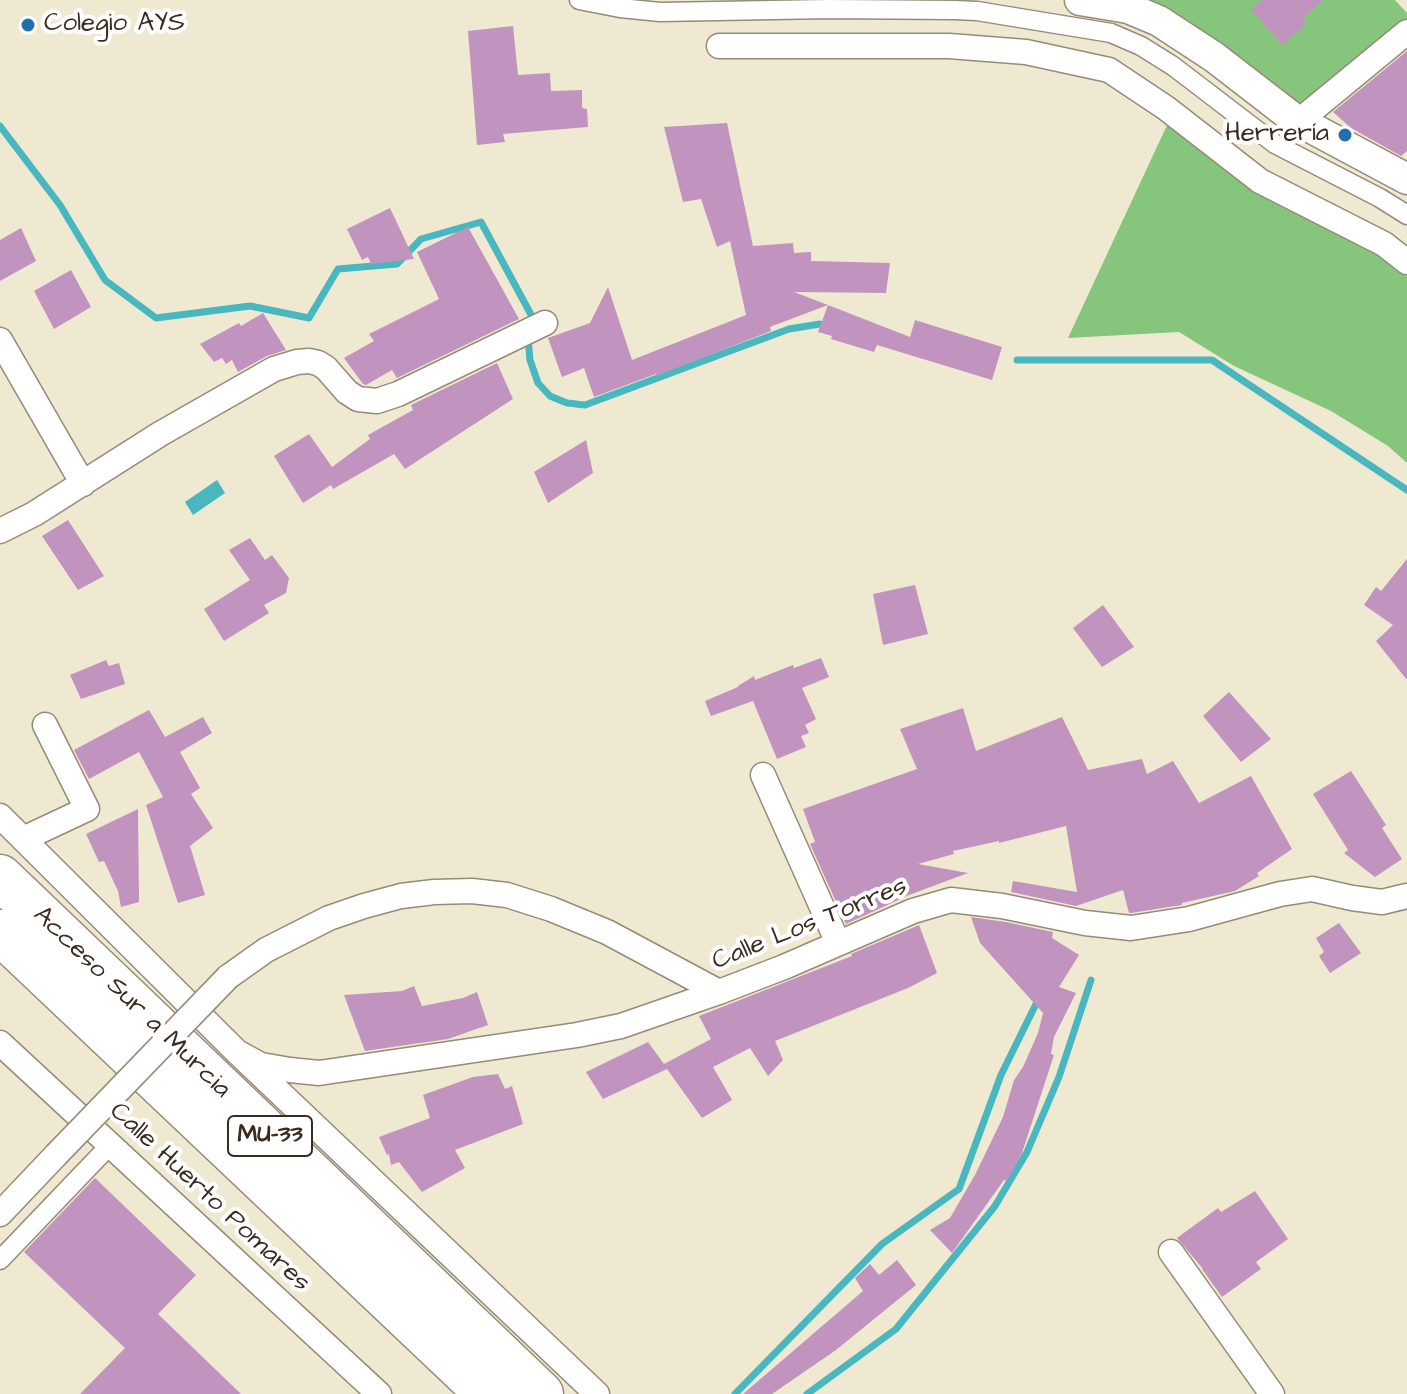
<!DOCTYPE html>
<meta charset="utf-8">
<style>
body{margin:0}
canvas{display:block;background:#f0e9d1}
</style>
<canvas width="1407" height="1394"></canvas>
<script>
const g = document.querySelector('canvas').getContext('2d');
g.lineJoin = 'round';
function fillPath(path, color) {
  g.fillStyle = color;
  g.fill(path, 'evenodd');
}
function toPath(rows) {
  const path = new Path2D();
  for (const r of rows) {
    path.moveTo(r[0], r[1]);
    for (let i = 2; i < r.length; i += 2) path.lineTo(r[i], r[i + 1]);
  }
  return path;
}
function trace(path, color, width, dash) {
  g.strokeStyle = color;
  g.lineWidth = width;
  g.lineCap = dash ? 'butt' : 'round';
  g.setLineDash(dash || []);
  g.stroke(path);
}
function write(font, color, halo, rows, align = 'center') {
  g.font = font + ' "Architects Daughter",sans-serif';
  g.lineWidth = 8;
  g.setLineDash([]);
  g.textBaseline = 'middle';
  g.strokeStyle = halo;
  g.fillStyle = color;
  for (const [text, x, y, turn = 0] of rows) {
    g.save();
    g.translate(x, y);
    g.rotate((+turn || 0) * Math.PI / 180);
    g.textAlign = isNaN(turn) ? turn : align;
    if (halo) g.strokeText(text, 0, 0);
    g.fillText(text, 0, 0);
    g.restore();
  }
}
const green = toPath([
 [1138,0,1395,0,1407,13,1407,20,1298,108],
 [1169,121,1377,251,1407,276,1407,463,1388,446,1331,411,1234,366,1179,332,1068,338]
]);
const water = toPath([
 [217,480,225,493,193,515,185,502]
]);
const stream = toPath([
 [0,126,60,205,105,280,156,318,250,306,309,318,338,269,397,264,421,239,481,222,535,322],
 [528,338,530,360,538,383,550,396,567,403,585,405,789,329,820,324],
 [1017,360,1212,360,1407,490],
 [735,1394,882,1244,959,1189,1001,1075,1037,1002],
 [807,1394,896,1329,995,1206,1027,1152,1059,1077,1091,980]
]);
const building = toPath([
 [1262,0,1323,0,1302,19,1306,24,1282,45,1251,9],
 [513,26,518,75,550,73,551,91,582,90,582,108,587,109,588,127,503,134,505,142,477,145,468,31],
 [1407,51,1407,151,1401,156,1351,128,1333,112],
 [727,123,753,246,793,243,794,253,811,252,811,261,890,263,886,293,794,292,828,305,770,327,771,331,656,376,656,374,594,397,584,368,562,377,548,338,590,323,608,287,632,360,746,315,730,241,717,247,701,199,683,202,664,127],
 [390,208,414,259,371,264,368,257,362,260,347,229],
 [468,227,519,319,397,378,392,370,366,385,363,384,344,358,374,341,369,334,439,299,417,252],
 [21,228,36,261,0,281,0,240],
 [71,270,91,307,54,329,34,291],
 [828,305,910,337,915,320,1002,347,992,380,877,345,874,352,831,339,832,336,818,332],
 [263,313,286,350,267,356,238,372,232,360,226,364,222,358,214,362,200,344,239,323,241,326],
 [497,363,513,399,405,469,394,454,333,489,331,485,303,503,274,456,309,434,332,467,370,439,368,435,413,410,411,405],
 [586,440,593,473,548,503,534,472],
 [68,520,104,576,78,590,42,536],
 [250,538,265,560,272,555,289,578,286,593,264,605,269,613,224,641,204,609,250,580,229,550],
 [1407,559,1407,680,1376,641,1393,625,1364,605,1376,587,1381,591],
 [915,585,928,634,883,645,873,594],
 [1103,605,1134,647,1102,667,1073,628],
 [821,658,829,677,802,688,816,719,805,725,809,733,801,736,806,747,777,759,753,701,711,716,705,701,738,687,738,686,754,676,755,680,793,665,794,668],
 [106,660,109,666,119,663,125,684,81,699,70,675],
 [1229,692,1271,739,1241,762,1203,716],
 [963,708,976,751,1062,717,1088,770,1142,759,1147,774,1173,761,1199,803,1251,776,1292,849,1257,873,1259,876,1235,891,1182,903,1182,905,1131,913,1129,913,1123,890,1076,906,1011,892,1013,881,1077,892,1066,826,999,843,999,841,953,851,954,854,918,864,968,873,909,895,846,924,810,844,815,842,803,809,917,769,900,729],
 [149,710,165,737,203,717,212,733,180,752,200,788,191,794,213,828,190,846,205,895,178,903,146,805,163,797,139,752,89,779,74,750],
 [1351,771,1386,825,1382,828,1402,859,1375,877,1344,853,1348,850,1313,794],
 [138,809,139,902,121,907,118,891,104,861,99,862,86,834],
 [971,917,1006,922,1053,932,1052,938,1079,955,1059,987,1076,993,1054,1037,1051,1054,1054,1055,1022,1153,1007,1181,1004,1180,952,1253,930,1230,950,1218,975,1175,1003,1117,1014,1080,1023,1067,1038,1033,1043,1013,980,943],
 [1339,923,1361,953,1330,973,1319,956,1324,952,1316,938],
 [919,925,937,973,908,988,775,1041,783,1060,768,1076,750,1048,713,1067,732,1100,702,1118,667,1069,603,1099,586,1072,648,1042,664,1064,711,1039,699,1016,852,956,851,954],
 [414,986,422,1006,463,998,477,992,488,1025,448,1039,365,1051,344,995,402,991],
 [498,1074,505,1089,512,1086,523,1124,455,1150,465,1168,422,1192,399,1162,391,1165,389,1154,387,1155,379,1137,430,1118,423,1095,473,1077],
 [95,1178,196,1275,158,1314,241,1394,80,1394,125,1348,24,1252],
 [1255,1191,1288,1239,1256,1262,1261,1269,1222,1297,1202,1269,1203,1269,1177,1238,1218,1208,1221,1212],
 [897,1260,916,1285,836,1350,772,1394,743,1394,863,1291,855,1278,870,1264,879,1275]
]);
const pedestrian = toPath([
 [579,0,620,8,660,12,829,9,954,10,977,11,1111,33,1141,46,1173,66,1275,144,1380,198,1407,215],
 [0,1260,111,1144]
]);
const minor = toPath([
 [719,46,949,46,1026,52,1109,70,1166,108,1260,181,1384,244,1407,262],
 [1299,121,1407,32],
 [0,340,83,484],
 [0,531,34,514,160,434,274,369,297,362,309,361,318,363,326,368,347,392,358,399,377,401,398,394,545,323],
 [763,775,838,943],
 [0,816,237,1052,597,1394],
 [23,839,87,809,45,725],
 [228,977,266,950,329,918,364,906,401,896,434,892,472,891,507,895,551,909,607,932,719,992],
 [0,1043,379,1394],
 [237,1052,261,1065,290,1070,319,1073,577,1035,621,1026,719,992,784,967,913,911,951,900,1002,906,1085,923,1131,928,1189,919,1280,894,1312,889,1352,898,1382,902,1407,896],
 [0,1214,56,1155],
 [1171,1252,1272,1394]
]);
const tertiary = toPath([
 [1080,0,1128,8,1159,21,1214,57,1293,118,1407,179]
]);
const motorway = toPath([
 [0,877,541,1394],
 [0,932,488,1394]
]);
const minorBridge = toPath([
 [56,1155,228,977]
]);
const markers = [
 [28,25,8,"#1f6fb2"],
 [1345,135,8,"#1f6fb2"]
];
const shields = [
 [270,1136,84]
];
const shieldNames = [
 ["MU-33",270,1136]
];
const poiNames = [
 ["Colegio AYS",44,25],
 ["Herrería",1329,135,"right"]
];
const streetNames = [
 ["Calle Los Torres",810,925,-22],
 ["Acceso Sur a Murcia",131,1003,44],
 ["Calle Huerto Pomares",209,1198,43]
];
fillPath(green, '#86c57c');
fillPath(water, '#48b7bf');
trace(stream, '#48b7bf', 7);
fillPath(building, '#c094be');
trace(pedestrian, '#968a78', 21);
trace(minor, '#968a78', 27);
trace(tertiary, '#968a78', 33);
trace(motorway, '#968a78', 47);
trace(pedestrian, '#fff', 18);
trace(minor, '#fff', 24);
trace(tertiary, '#fff', 30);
trace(motorway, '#fff', 44);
trace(minorBridge, '#968a78', 27, []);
trace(minorBridge, '#fff', 24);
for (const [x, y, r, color] of markers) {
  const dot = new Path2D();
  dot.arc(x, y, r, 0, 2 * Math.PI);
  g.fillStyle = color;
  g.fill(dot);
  trace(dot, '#fff', 3);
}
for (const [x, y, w] of shields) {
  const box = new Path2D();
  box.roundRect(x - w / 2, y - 20, w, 40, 6);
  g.fillStyle = '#fff';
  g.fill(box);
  trace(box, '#3b2a1e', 2);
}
write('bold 24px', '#3b2a1e', null, shieldNames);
write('26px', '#3b2a1e', '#fff', poiNames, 'left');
write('26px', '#3b2a1e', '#fff', streetNames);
</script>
